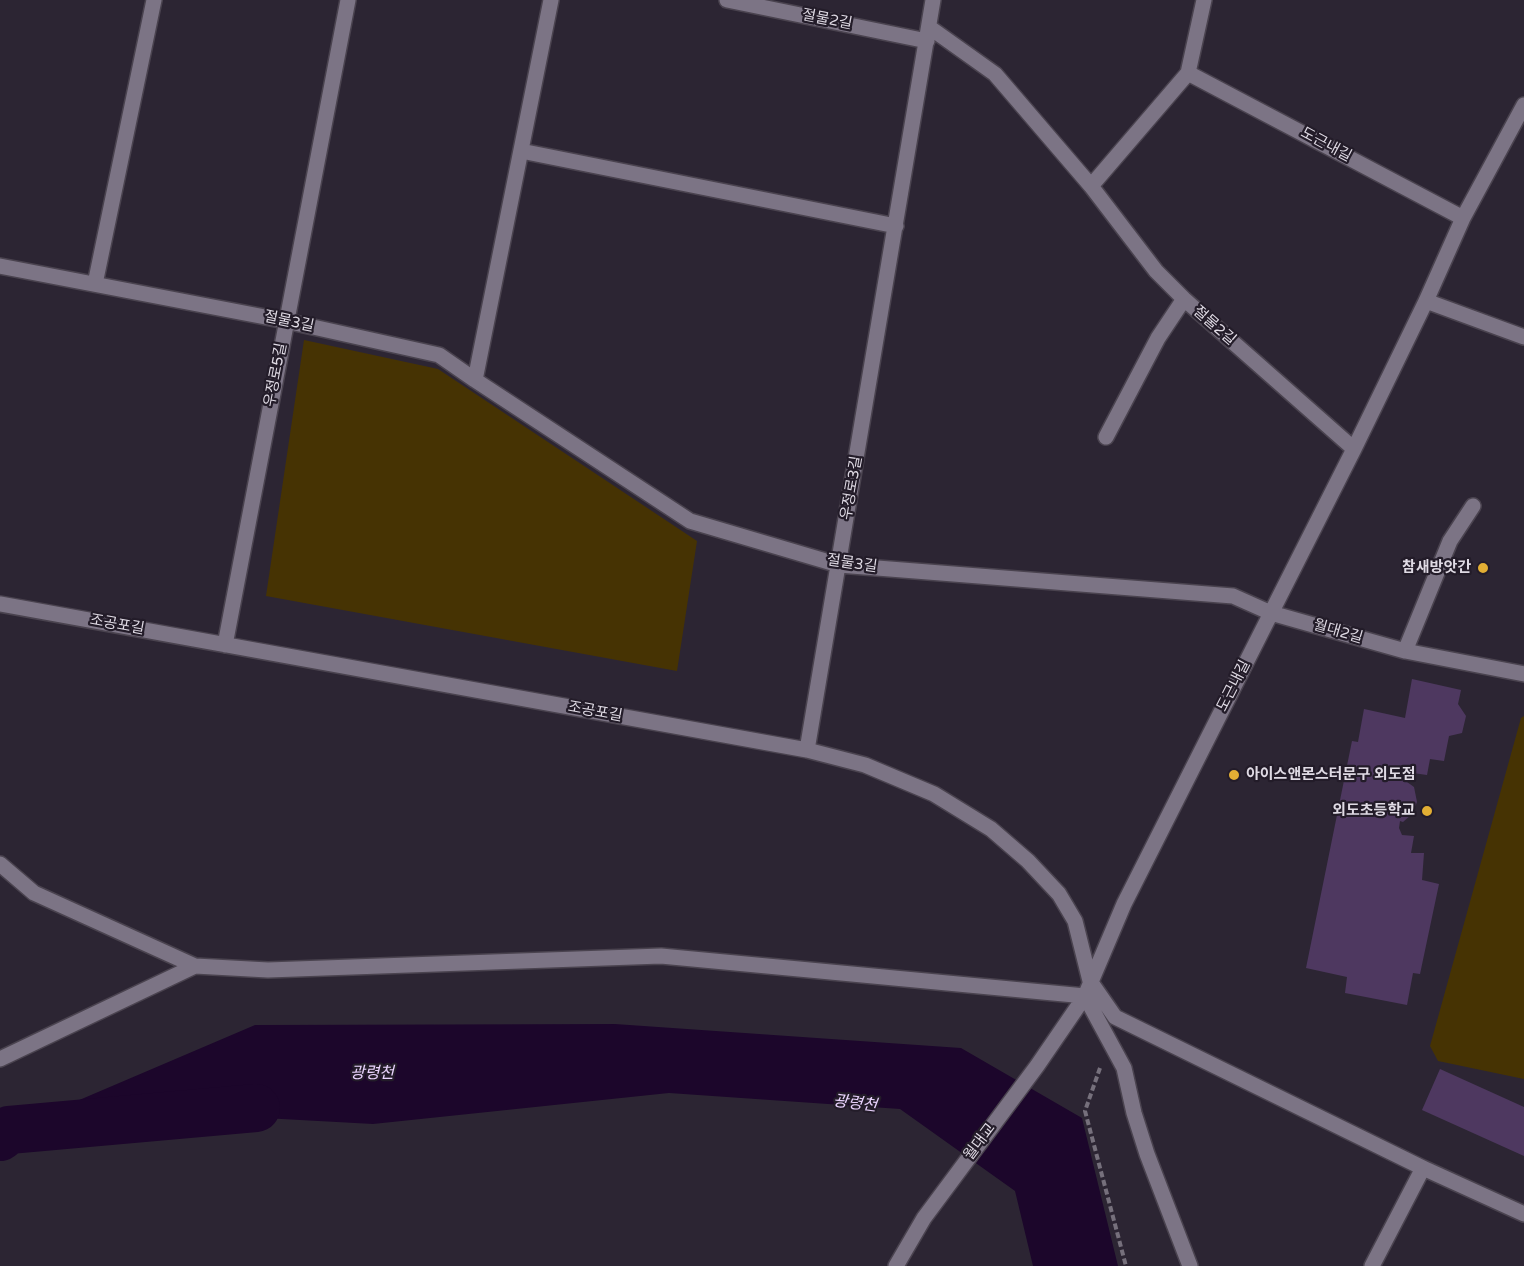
<!DOCTYPE html>
<meta charset="utf-8">
<style>
body{margin:0}
canvas{display:block;background:#2c2533}
</style>
<canvas width="1524" height="1266"></canvas>
<script>
const g = document.querySelector('canvas').getContext('2d');
g.lineJoin = 'round';
function fillPath(path, color) {
  g.fillStyle = color;
  g.fill(path, 'evenodd');
}
function toPath(rows) {
  const path = new Path2D();
  for (const r of rows) {
    path.moveTo(r[0], r[1]);
    for (let i = 2; i < r.length; i += 2) path.lineTo(r[i], r[i + 1]);
  }
  return path;
}
function trace(path, color, width, dash) {
  g.strokeStyle = color;
  g.lineWidth = width;
  g.lineCap = dash ? 'butt' : 'round';
  g.setLineDash(dash || []);
  g.stroke(path);
}
function write(font, color, halo, rows, align = 'center') {
  g.font = font + ' "Varela Round","Noto Sans KR",sans-serif';
  g.lineWidth = 4.5;
  g.setLineDash([]);
  g.textBaseline = 'middle';
  g.strokeStyle = halo;
  g.fillStyle = color;
  for (const [text, x, y, turn = 0] of rows) {
    g.save();
    g.translate(x, y);
    g.rotate((+turn || 0) * Math.PI / 180);
    g.textAlign = isNaN(turn) ? turn : align;
    if (halo) g.strokeText(text, 0, 0);
    g.fillText(text, 0, 0);
    g.restore();
  }
}
const green = toPath([
 [304,340,438,369,697,541,677,671,266,596],
 [1524,716,1524,1079,1438,1061,1430,1046,1521,718]
]);
const water = toPath([
 [615,1024,961,1048,1082,1118,1118,1266,1033,1266,1015,1191,900,1109,669,1093,373,1124,190,1114,9,1130,255,1025]
]);
const river = toPath([
 [0,1137,9,1130,256,1108]
]);
const building = toPath([
 [1412,679,1461,690,1458,704,1466,716,1462,733,1449,736,1444,761,1430,759,1427,775,1413,773,1407,777,1407,782,1414,787,1417,802,1412,814,1403,822,1400,821,1399,828,1402,835,1414,836,1411,853,1424,853,1422,880,1439,884,1420,974,1413,973,1407,1005,1345,993,1347,977,1306,968,1352,741,1358,742,1364,709,1405,718],
 [1440,1069,1524,1107,1524,1156,1422,1110]
]);
const path = toPath([
 [1100,1068,1085,1111,1126,1266]
]);
const minor = toPath([
 [727,0,927,41],
 [929,27,995,74,1091,186,1156,271,1184,299,1354,449],
 [1188,73,1463,218],
 [521,151,896,226],
 [1091,186,1188,73,1204,0],
 [0,266,286,321,439,355,475,380,690,521,839,565,1233,596,1271,613,1405,651,1524,674],
 [95,284,154,0],
 [1426,301,1524,337],
 [475,380,551,0],
 [1106,437,1158,338,1184,299],
 [0,604,807,750,865,765,934,794,991,829,1028,861,1059,894,1075,921,1090,981,1115,1017,1423,1168,1524,1214],
 [225,645,348,0],
 [1405,651,1450,541,1473,506],
 [807,750,933,0],
 [0,864,34,893,195,966],
 [0,1059,195,966,268,970,661,956,1085,996,1124,1068,1134,1113,1147,1154,1190,1266],
 [896,1266,924,1218,1037,1066,1085,996,1124,904,1354,449,1426,301,1463,218,1524,105],
 [1372,1266,1423,1168]
]);
const markers = [
 [1483,568,6,"#e2ae34"],
 [1234,775,6,"#e2ae34"],
 [1427,811,6,"#e2ae34"]
];
const streetNames = [
 ["절물2길",827,20,11],
 ["도근내길",1326,145,28],
 ["절물3길",289,322,12],
 ["절물2길",1214,326,41],
 ["우정로5길",276,375,-79],
 ["우정로3길",852,488,-80],
 ["절물3길",852,564,8],
 ["조공포길",117,625,10],
 ["월대2길",1338,632,16],
 ["도근내길",1234,686,-63],
 ["조공포길",595,712,10],
 ["월대교",980,1142,-53]
];
const poiNames = [
 ["참새방앗간",1471,568],
 ["아이스앤몬스터문구 외도점",1246,775,"left"],
 ["외도초등학교",1415,811]
];
const waterNames = [
 ["광령천",372,1074],
 ["광령천",855,1104,7]
];
fillPath(green, '#463303');
fillPath(water, '#1c062b');
trace(river, '#1c062b', 48);
fillPath(building, '#4e3860');
trace(minor, '#4a434f', 18);
trace(path, '#76707c', 4, [6, 3]);
trace(minor, '#7c7485', 15);
for (const [x, y, r, color] of markers) {
  const dot = new Path2D();
  dot.arc(x, y, r, 0, 2 * Math.PI);
  g.fillStyle = color;
  g.fill(dot);
  trace(dot, '#231c29', 2);
}
write('15px', '#dfdae4', '#231c29', streetNames);
write('bold 15px', '#dfdae4', '#231c29', poiNames, 'right');
write('italic 16px', '#e9d3fd', '#231c29', waterNames);
</script>
